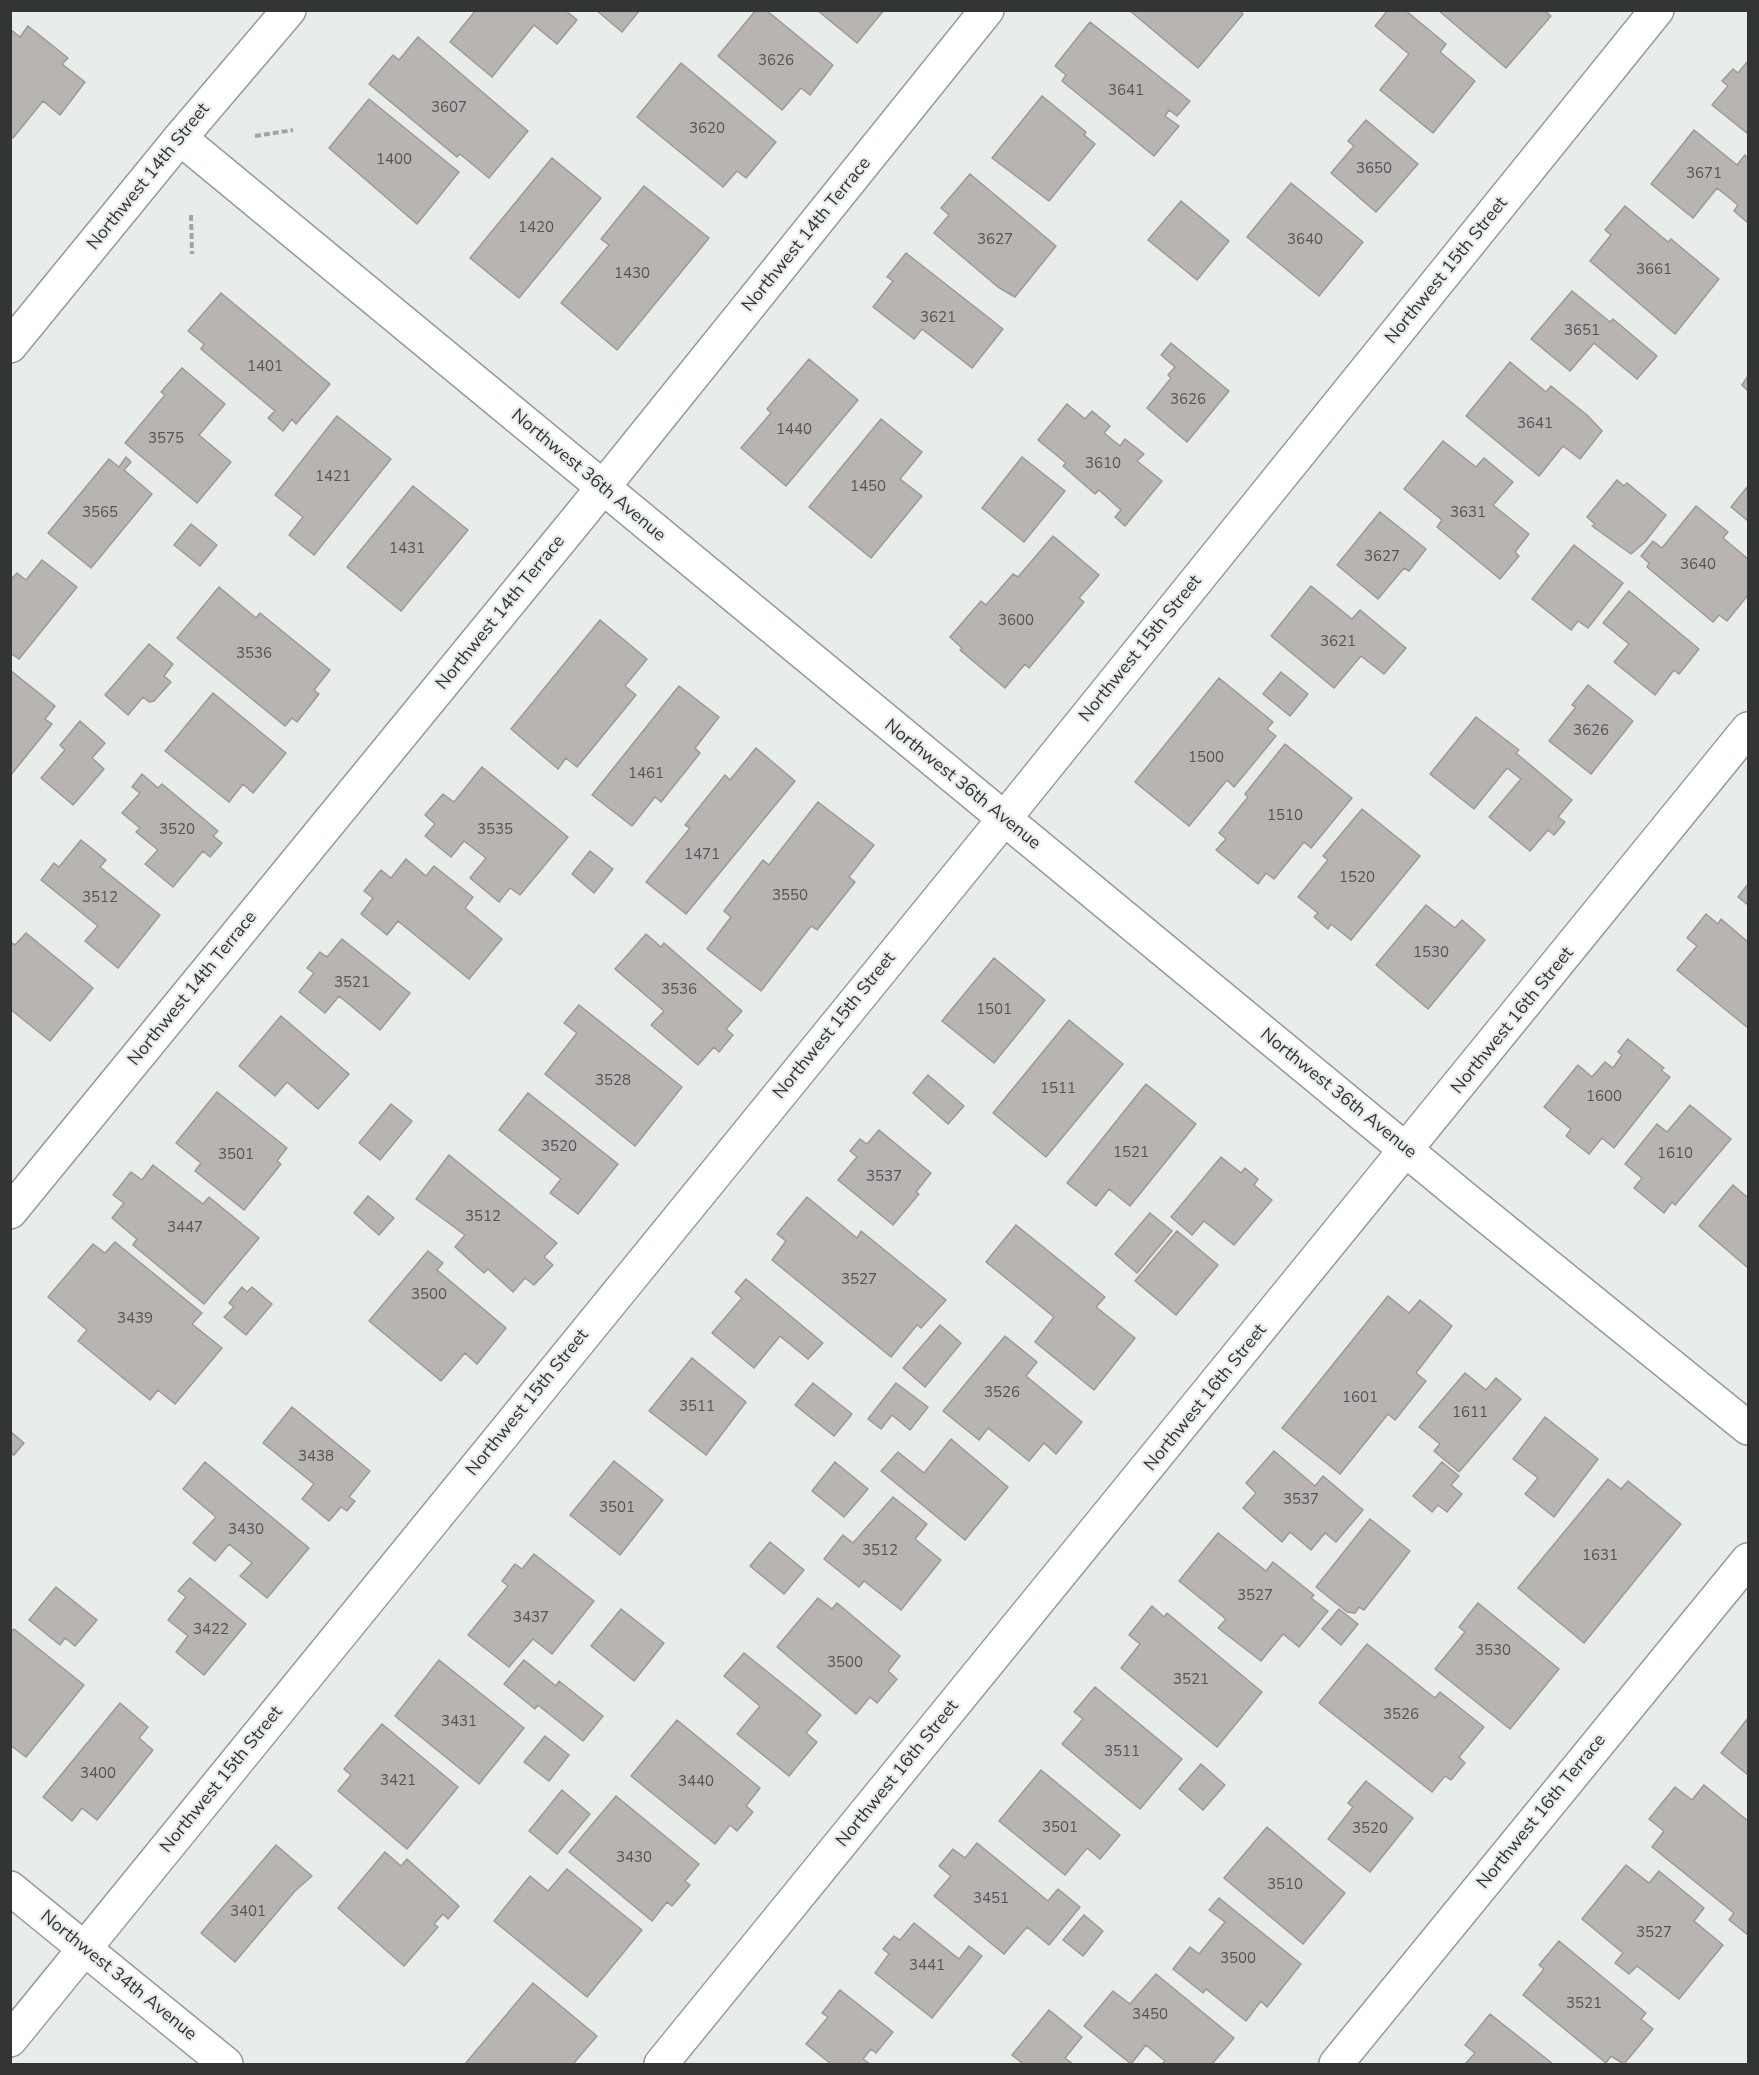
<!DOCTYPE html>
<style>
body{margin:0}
#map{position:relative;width:1759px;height:2075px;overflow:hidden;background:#e8eceb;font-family:"Nunito Sans",sans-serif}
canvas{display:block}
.frame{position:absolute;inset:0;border:12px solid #333534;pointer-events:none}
</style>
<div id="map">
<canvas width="1759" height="2075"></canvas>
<div class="frame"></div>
</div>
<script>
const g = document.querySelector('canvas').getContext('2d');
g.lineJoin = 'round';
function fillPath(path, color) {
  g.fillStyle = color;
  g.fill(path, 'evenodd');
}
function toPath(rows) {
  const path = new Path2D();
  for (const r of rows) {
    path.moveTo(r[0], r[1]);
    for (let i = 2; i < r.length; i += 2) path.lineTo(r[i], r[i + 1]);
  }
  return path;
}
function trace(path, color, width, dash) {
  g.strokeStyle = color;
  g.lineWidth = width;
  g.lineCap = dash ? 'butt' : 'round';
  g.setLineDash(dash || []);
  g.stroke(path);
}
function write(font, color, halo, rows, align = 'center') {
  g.font = font + ' "Nunito Sans",sans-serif';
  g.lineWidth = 4.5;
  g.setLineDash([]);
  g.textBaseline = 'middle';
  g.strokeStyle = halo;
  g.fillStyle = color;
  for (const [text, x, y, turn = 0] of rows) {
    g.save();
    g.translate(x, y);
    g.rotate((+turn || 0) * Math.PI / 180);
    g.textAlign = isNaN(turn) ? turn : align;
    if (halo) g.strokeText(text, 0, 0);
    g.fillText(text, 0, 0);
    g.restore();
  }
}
const building = toPath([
 [476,10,565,10,577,20,557,44,534,25,492,77,450,42,476,10],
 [596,10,638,10,639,11,622,32,596,10],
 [756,10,766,10,833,65,810,95,801,88,782,110,718,56,756,10],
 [817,10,884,10,857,43,817,10],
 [1129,10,1239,10,1243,14,1198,68,1129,10],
 [1388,10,1405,10,1446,44,1440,52,1475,81,1433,133,1380,90,1409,54,1375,26,1388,10],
 [1438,10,1544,10,1551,16,1506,68,1438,10],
 [1090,22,1190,101,1177,116,1169,110,1165,116,1179,126,1154,156,1062,81,1066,75,1055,66,1090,22],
 [28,26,68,58,62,64,85,82,60,115,43,101,13,138,10,137,10,29,20,37,28,26],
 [418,37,528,131,489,178,460,154,457,157,369,84,393,55,399,60,418,37],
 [1748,61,1748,134,1712,105,1728,86,1722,81,1733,69,1738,73,1748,61],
 [681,63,776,142,746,178,737,171,723,187,637,117,681,63],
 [1042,96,1086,132,1084,135,1095,144,1049,201,992,158,1042,96],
 [369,99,459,172,417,224,329,148,369,99],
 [1366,120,1418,164,1376,212,1331,173,1354,146,1348,141,1366,120],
 [1694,130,1737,165,1745,155,1748,158,1748,223,1734,211,1738,205,1717,188,1693,218,1651,184,1694,130],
 [552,158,601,198,519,298,470,258,552,158],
 [970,174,1056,246,1015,297,998,287,934,233,949,215,941,208,970,174],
 [1291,183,1363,242,1319,296,1247,237,1291,183],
 [644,186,709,238,617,350,561,303,609,245,601,239,644,186],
 [1181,201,1229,241,1197,280,1148,240,1181,201],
 [1625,206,1668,242,1671,239,1719,279,1675,334,1590,261,1611,235,1605,230,1625,206],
 [906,253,1003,329,972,368,922,329,914,339,873,307,893,281,887,277,906,253],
 [1572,291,1610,322,1613,319,1657,356,1637,379,1594,343,1570,371,1531,339,1572,291],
 [221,293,330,384,296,424,292,419,283,431,268,418,275,411,201,349,204,344,188,331,221,293],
 [1171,343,1229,391,1187,442,1147,408,1171,378,1168,375,1175,367,1161,355,1171,343],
 [809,359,858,400,786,486,741,448,771,413,767,409,809,359],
 [1510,362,1546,392,1551,386,1587,415,1602,431,1580,459,1563,446,1539,476,1466,416,1510,362],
 [182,368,225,404,199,435,231,462,197,503,125,443,165,395,161,392,182,368],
 [1748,376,1748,391,1742,385,1748,376],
 [1067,404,1085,419,1092,411,1110,426,1104,433,1120,446,1125,439,1144,454,1137,461,1162,481,1125,526,1115,517,1121,510,1099,490,1095,494,1063,466,1066,463,1038,440,1067,404],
 [337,416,391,459,314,555,289,535,303,517,275,495,337,416],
 [881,419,922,452,900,479,922,496,871,558,809,507,881,419],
 [1443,441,1476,467,1484,458,1513,482,1493,505,1529,534,1515,552,1519,556,1500,579,1437,527,1442,520,1404,489,1443,441],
 [126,457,131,462,124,470,152,494,91,568,48,533,109,459,119,467,126,457],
 [1022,457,1065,491,1024,542,982,508,1022,457],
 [1617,480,1624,486,1627,483,1666,515,1645,542,1631,554,1592,526,1595,524,1587,517,1617,480],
 [413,486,468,530,401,611,347,567,413,486],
 [1748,486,1748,521,1731,507,1748,486],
 [1696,506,1728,532,1723,538,1748,559,1748,595,1727,621,1719,615,1713,622,1647,567,1649,563,1641,556,1653,541,1662,548,1696,506],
 [1380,512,1426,549,1409,571,1404,568,1378,599,1337,565,1380,512],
 [191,524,217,545,200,566,174,545,191,524],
 [1053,536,1099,575,1079,598,1084,602,1029,668,1025,664,1005,688,960,650,962,648,950,637,981,601,986,605,1013,574,1018,577,1053,536],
 [1574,545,1623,583,1588,628,1578,621,1571,630,1532,599,1574,545],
 [42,560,77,587,19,659,10,653,10,580,17,573,26,580,42,560],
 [1311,586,1352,619,1360,610,1406,648,1384,674,1361,656,1334,688,1271,636,1311,586],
 [219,587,256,618,260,613,330,670,314,690,319,694,297,722,292,718,285,726,177,638,219,587],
 [1629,591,1699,649,1679,674,1674,670,1655,695,1614,662,1629,644,1603,623,1629,591],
 [600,620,647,659,625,686,636,695,577,767,566,758,558,769,511,729,600,620],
 [149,644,173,664,164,676,171,682,154,701,149,702,143,697,128,715,105,695,149,644],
 [10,670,55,706,45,719,52,724,10,776,10,670],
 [1281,672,1308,694,1290,716,1263,694,1281,672],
 [1219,678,1273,722,1267,729,1276,736,1234,787,1227,780,1189,826,1135,782,1219,678],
 [1588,685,1633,721,1591,774,1549,741,1576,707,1572,705,1588,685],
 [679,686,719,717,695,748,700,753,661,802,655,797,632,826,592,795,679,686],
 [213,693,286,753,253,793,243,784,229,802,165,751,213,693],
 [1476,717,1519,750,1516,753,1572,800,1558,817,1565,822,1554,835,1548,830,1530,851,1489,817,1521,779,1507,768,1474,809,1430,774,1476,717],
 [80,721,105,743,92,758,104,769,73,805,41,778,65,750,60,745,80,721],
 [1285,744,1352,798,1311,848,1304,842,1274,879,1266,873,1258,884,1216,850,1226,839,1219,833,1248,797,1245,794,1285,744],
 [756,748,795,781,686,914,646,882,690,828,685,825,725,775,730,780,756,748],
 [482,767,568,837,520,895,510,888,499,902,470,878,486,858,464,841,451,857,425,836,435,824,425,815,443,794,454,802,482,767],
 [142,774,158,788,162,784,218,831,213,836,222,843,210,857,203,851,173,887,145,864,158,850,136,832,140,828,122,813,140,793,132,787,142,774],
 [818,802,874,845,849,877,855,882,817,930,811,926,761,991,707,949,731,917,724,911,763,860,769,865,818,802],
 [1362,809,1420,856,1351,940,1331,924,1328,929,1314,917,1318,913,1298,897,1328,860,1323,856,1362,809],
 [81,840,106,860,100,867,160,915,118,968,85,941,98,926,41,880,54,863,59,867,81,840],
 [590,851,613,869,594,893,572,874,590,851],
 [406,859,426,876,434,866,473,897,465,908,502,939,469,979,398,921,387,935,361,914,373,898,364,891,381,870,391,878,406,859],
 [1748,884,1748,905,1738,897,1748,884],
 [1426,905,1455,928,1462,920,1485,940,1428,1009,1376,965,1426,905],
 [1706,914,1718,924,1721,919,1748,942,1748,1028,1677,970,1697,946,1687,938,1706,914],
 [26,933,93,988,50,1041,10,1009,10,942,15,945,26,933],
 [646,934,661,947,664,943,742,1011,726,1029,733,1035,719,1052,714,1047,698,1065,651,1025,664,1011,615,969,646,934],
 [342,939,410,993,380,1030,339,996,325,1013,299,992,314,973,307,968,320,952,327,957,342,939],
 [994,958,1045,1000,994,1063,942,1021,994,958],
 [579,1005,682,1087,635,1146,545,1074,577,1033,564,1023,579,1005],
 [281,1016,349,1074,318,1109,287,1082,275,1096,239,1066,281,1016],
 [1069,1020,1123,1064,1046,1157,993,1113,1069,1020],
 [1628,1039,1664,1068,1661,1070,1670,1077,1614,1148,1602,1138,1589,1154,1566,1136,1571,1129,1544,1107,1578,1065,1592,1077,1605,1062,1613,1068,1622,1055,1618,1052,1628,1039],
 [928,1075,964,1106,948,1124,913,1093,928,1075],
 [1146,1084,1196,1124,1130,1206,1109,1189,1096,1206,1067,1183,1146,1084],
 [217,1092,287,1148,277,1161,281,1164,244,1210,195,1171,201,1163,176,1143,217,1092],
 [528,1093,618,1164,578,1214,550,1193,561,1179,499,1130,528,1093],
 [391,1104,412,1121,380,1160,359,1143,391,1104],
 [1690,1105,1731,1139,1675,1205,1672,1202,1664,1213,1634,1188,1642,1178,1625,1164,1657,1124,1667,1132,1690,1105],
 [879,1130,931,1173,916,1192,919,1194,893,1225,838,1180,857,1157,850,1151,860,1139,867,1144,879,1130],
 [449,1155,557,1243,544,1257,553,1265,534,1285,525,1278,513,1292,488,1269,484,1273,455,1247,465,1235,416,1199,449,1155],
 [1221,1157,1241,1173,1245,1168,1252,1174,1258,1179,1254,1185,1272,1200,1234,1245,1204,1221,1192,1235,1171,1217,1221,1157],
 [153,1165,203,1204,209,1197,259,1238,204,1304,133,1245,137,1239,112,1218,124,1203,113,1195,131,1172,142,1180,153,1165],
 [1733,1185,1747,1197,1748,1195,1748,1268,1699,1226,1733,1185],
 [368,1196,394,1218,379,1235,354,1213,368,1196],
 [807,1197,857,1238,861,1231,946,1300,921,1328,917,1325,891,1357,772,1260,786,1241,777,1234,807,1197],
 [1150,1213,1172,1231,1137,1273,1115,1254,1150,1213],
 [1016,1225,1105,1297,1096,1307,1135,1338,1094,1390,1035,1342,1054,1317,986,1262,1016,1225],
 [1177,1231,1218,1265,1176,1315,1135,1281,1177,1231],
 [115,1242,202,1313,192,1324,222,1348,175,1404,158,1390,150,1400,78,1341,87,1330,48,1297,93,1244,105,1253,115,1242],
 [428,1251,443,1263,437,1270,506,1328,477,1364,465,1353,441,1381,369,1321,428,1251],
 [746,1279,823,1343,808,1359,780,1336,754,1368,712,1333,742,1298,735,1292,746,1279],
 [242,1287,247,1292,252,1287,272,1304,246,1335,224,1317,234,1307,229,1303,242,1287],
 [1388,1296,1409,1313,1420,1300,1452,1326,1416,1373,1426,1381,1395,1420,1388,1414,1340,1474,1282,1428,1388,1296],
 [940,1325,961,1343,925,1387,903,1368,940,1325],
 [1005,1336,1037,1362,1026,1376,1082,1422,1056,1454,1044,1443,1029,1461,988,1428,979,1440,943,1411,1005,1336],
 [692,1358,746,1402,706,1455,649,1411,692,1358],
 [1465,1373,1486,1390,1496,1378,1521,1399,1459,1472,1434,1451,1440,1444,1419,1427,1465,1373],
 [813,1383,852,1414,834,1436,795,1405,813,1383],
 [896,1383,928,1407,910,1430,892,1415,881,1429,868,1419,896,1383],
 [292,1407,370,1471,349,1497,355,1501,347,1511,341,1507,329,1521,302,1499,314,1484,263,1443,292,1407],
 [1545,1417,1598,1459,1554,1517,1525,1494,1538,1478,1513,1459,1545,1417],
 [10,1431,24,1443,14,1455,10,1453,10,1431],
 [951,1439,1008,1487,965,1540,881,1471,898,1452,924,1473,951,1439],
 [1274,1451,1315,1486,1323,1476,1363,1510,1336,1542,1325,1533,1311,1550,1290,1532,1282,1542,1243,1508,1256,1493,1246,1483,1274,1451],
 [614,1461,663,1500,620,1555,570,1515,614,1461],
 [205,1462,309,1548,267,1598,240,1576,252,1563,229,1544,215,1561,193,1543,216,1517,183,1489,205,1462],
 [835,1462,868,1489,844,1517,812,1491,835,1462],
 [1442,1462,1459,1476,1451,1485,1462,1494,1447,1512,1438,1505,1432,1512,1413,1496,1442,1462],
 [1608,1479,1621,1489,1628,1481,1681,1524,1584,1643,1518,1588,1608,1479],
 [893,1497,927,1524,915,1539,941,1560,901,1610,864,1581,859,1587,824,1559,843,1535,853,1543,893,1497],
 [1370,1519,1410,1551,1364,1610,1359,1607,1355,1613,1347,1612,1316,1587,1370,1519],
 [1218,1533,1266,1571,1273,1562,1314,1595,1311,1598,1328,1611,1299,1647,1283,1634,1261,1661,1218,1628,1226,1619,1179,1581,1218,1533],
 [770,1542,804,1570,784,1594,750,1566,770,1542],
 [534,1554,594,1601,552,1654,533,1639,509,1667,468,1635,508,1586,502,1581,515,1564,522,1569,534,1554],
 [190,1578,246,1624,204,1675,176,1652,188,1636,168,1620,186,1597,178,1591,190,1578],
 [56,1587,97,1620,75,1646,65,1638,60,1645,29,1620,56,1587],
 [818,1598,832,1609,837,1603,900,1656,888,1671,897,1679,877,1703,870,1697,856,1714,777,1647,818,1598],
 [1478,1603,1559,1669,1510,1729,1435,1669,1465,1632,1459,1627,1478,1603],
 [1152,1606,1164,1617,1167,1613,1262,1692,1217,1747,1121,1668,1140,1644,1129,1635,1152,1606],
 [621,1609,664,1643,634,1681,591,1646,621,1609],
 [1339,1609,1358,1624,1341,1645,1322,1629,1339,1609],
 [14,1629,84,1685,26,1757,10,1745,10,1633,14,1629],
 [1367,1644,1435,1698,1440,1692,1484,1727,1459,1757,1465,1763,1451,1780,1445,1776,1432,1792,1319,1703,1367,1644],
 [744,1653,821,1715,806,1733,817,1742,789,1776,737,1734,760,1706,724,1676,744,1653],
 [439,1660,524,1728,479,1784,395,1716,439,1660],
 [524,1660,556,1686,559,1681,603,1716,583,1741,538,1705,535,1709,504,1684,524,1660],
 [1095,1687,1182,1759,1140,1809,1062,1744,1083,1719,1074,1712,1095,1687],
 [120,1703,148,1727,139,1738,153,1750,97,1820,82,1808,72,1821,43,1797,120,1703],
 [1748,1718,1748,1775,1721,1753,1748,1718],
 [677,1720,760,1788,746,1806,753,1812,737,1831,730,1825,715,1844,631,1776,677,1720],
 [382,1724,458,1787,407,1849,338,1791,351,1775,344,1769,382,1724],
 [545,1736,569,1755,549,1781,524,1762,545,1736],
 [1201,1764,1225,1785,1203,1810,1179,1789,1201,1764],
 [1041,1770,1120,1835,1100,1859,1087,1848,1065,1875,999,1821,1041,1770],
 [1366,1781,1413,1818,1370,1872,1328,1839,1353,1807,1348,1803,1366,1781],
 [1704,1785,1748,1821,1748,1935,1729,1920,1734,1913,1652,1847,1664,1831,1649,1819,1675,1787,1692,1800,1704,1785],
 [562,1790,590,1814,557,1854,529,1831,562,1790],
 [616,1796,699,1864,685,1881,690,1885,672,1906,667,1902,652,1921,569,1852,616,1796],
 [1267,1827,1345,1893,1303,1944,1224,1878,1267,1827],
 [977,1843,1048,1901,1058,1889,1080,1907,1049,1945,1027,1927,1004,1954,934,1896,951,1876,939,1866,953,1849,965,1858,977,1843],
 [276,1845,312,1876,295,1891,235,1962,201,1933,276,1845],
 [385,1852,401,1866,407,1859,459,1906,448,1919,443,1914,434,1924,438,1927,404,1966,338,1908,385,1852],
 [1626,1865,1649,1883,1659,1871,1704,1908,1694,1921,1723,1945,1679,1999,1637,1966,1629,1974,1615,1963,1623,1953,1582,1919,1626,1865],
 [567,1869,642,1930,587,1997,494,1921,530,1876,548,1891,567,1869],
 [1219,1898,1301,1964,1267,2007,1261,2001,1246,2021,1206,1989,1203,1993,1173,1969,1190,1947,1199,1954,1225,1922,1209,1910,1219,1898],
 [1084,1915,1103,1931,1083,1956,1063,1940,1084,1915],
 [914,1923,959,1959,969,1946,982,1956,932,2018,875,1973,889,1954,883,1949,894,1936,900,1940,914,1923],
 [1559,1941,1646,2013,1641,2019,1653,2029,1624,2064,1611,2056,1606,2063,1523,1995,1544,1969,1539,1965,1559,1941],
 [1156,1974,1234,2038,1212,2064,1162,2064,1165,2061,1146,2045,1131,2064,1084,2026,1113,1991,1130,2004,1156,1974],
 [533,1983,597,2036,573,2064,465,2064,533,1983],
 [840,1990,893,2032,876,2053,871,2049,863,2059,870,2064,831,2064,806,2044,828,2017,822,2013,840,1990],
 [1049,2010,1082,2037,1065,2058,1073,2064,1023,2064,1012,2055,1049,2010],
 [1490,2014,1553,2064,1465,2064,1475,2053,1465,2045,1490,2014]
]);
const path = toPath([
 [255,136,293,130],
 [191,215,192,254]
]);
const minor = toPath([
 [180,138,1464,1198,1748,1428],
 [10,1212,579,517,987,10],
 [10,2040,1004,819,1657,10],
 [661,2064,1748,729],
 [1336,2064,1748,1560]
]);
const tertiary = toPath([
 [10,346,180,138,289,10],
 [10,1888,226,2064]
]);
const numberNames = [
 ["3626",776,61],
 ["3641",1126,91],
 ["3607",449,108],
 ["3620",707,129],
 ["1400",394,160],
 ["3650",1374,169],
 ["3671",1704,174],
 ["1420",536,228],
 ["3627",995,240],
 ["3640",1305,240],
 ["3661",1654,270],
 ["1430",632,274],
 ["3621",938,318],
 ["3651",1582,331],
 ["1401",265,367],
 ["3626",1188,400],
 ["3641",1535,424],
 ["1440",794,430],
 ["3575",166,439],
 ["3610",1103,464],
 ["1421",333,477],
 ["1450",868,487],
 ["3565",100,513],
 ["3631",1468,513],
 ["1431",407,549],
 ["3627",1382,557],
 ["3640",1698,565],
 ["3600",1016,621],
 ["3621",1338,642],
 ["3536",254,654],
 ["3626",1591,731],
 ["1500",1206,758],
 ["1461",646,774],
 ["1510",1285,816],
 ["3520",177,830],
 ["3535",495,830],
 ["1471",702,855],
 ["1520",1357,878],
 ["3550",790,896],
 ["3512",100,898],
 ["1530",1431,953],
 ["3521",352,983],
 ["3536",679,990],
 ["1501",994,1010],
 ["3528",613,1081],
 ["1511",1058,1089],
 ["1600",1604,1097],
 ["3520",559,1147],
 ["1521",1131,1153],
 ["1610",1675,1154],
 ["3501",236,1155],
 ["3537",884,1177],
 ["3512",483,1217],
 ["3447",185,1228],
 ["3527",859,1280],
 ["3500",429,1295],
 ["3439",135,1319],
 ["3526",1002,1393],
 ["1601",1360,1398],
 ["3511",697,1407],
 ["1611",1470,1413],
 ["3438",316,1457],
 ["3537",1301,1500],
 ["3501",617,1508],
 ["3430",246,1530],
 ["3512",880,1551],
 ["1631",1600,1556],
 ["3527",1255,1596],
 ["3437",531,1618],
 ["3422",211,1630],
 ["3530",1493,1651],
 ["3500",845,1663],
 ["3521",1191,1680],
 ["3526",1401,1715],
 ["3431",459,1722],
 ["3511",1122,1752],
 ["3400",98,1774],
 ["3421",398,1781],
 ["3440",696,1782],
 ["3501",1060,1828],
 ["3520",1370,1829],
 ["3430",634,1858],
 ["3510",1285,1885],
 ["3451",991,1899],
 ["3401",248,1912],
 ["3527",1654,1933],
 ["3500",1238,1959],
 ["3441",927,1966],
 ["3521",1584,2004],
 ["3450",1150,2015]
];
const streetNames = [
 ["Northwest 14th Street",149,177,-51],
 ["Northwest 14th Terrace",807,235,-51],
 ["Northwest 15th Street",1447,271,-51],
 ["Northwest 36th Avenue",588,476,40],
 ["Northwest 14th Terrace",501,613,-51],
 ["Northwest 15th Street",1141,649,-51],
 ["Northwest 36th Avenue",962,785,39],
 ["Northwest 14th Terrace",193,989,-51],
 ["Northwest 16th Street",1513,1021,-51],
 ["Northwest 15th Street",835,1026,-51],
 ["Northwest 36th Avenue",1338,1094,39],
 ["Northwest 16th Street",1206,1398,-51],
 ["Northwest 15th Street",528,1403,-51],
 ["Northwest 16th Street",898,1774,-51],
 ["Northwest 15th Street",222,1780,-51],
 ["Northwest 16th Terrace",1542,1812,-51],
 ["Northwest 34th Avenue",118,1976,39]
];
fillPath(building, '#b7b4b2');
trace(building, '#9c9997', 1.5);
trace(minor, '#979a99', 36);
trace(tertiary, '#979a99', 36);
trace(path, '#a2a5a4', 4, [6, 3]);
trace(minor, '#fff', 33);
trace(tertiary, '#fff', 33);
write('15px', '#545554', null, numberNames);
write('18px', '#333534', '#e8eceb', streetNames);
</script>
